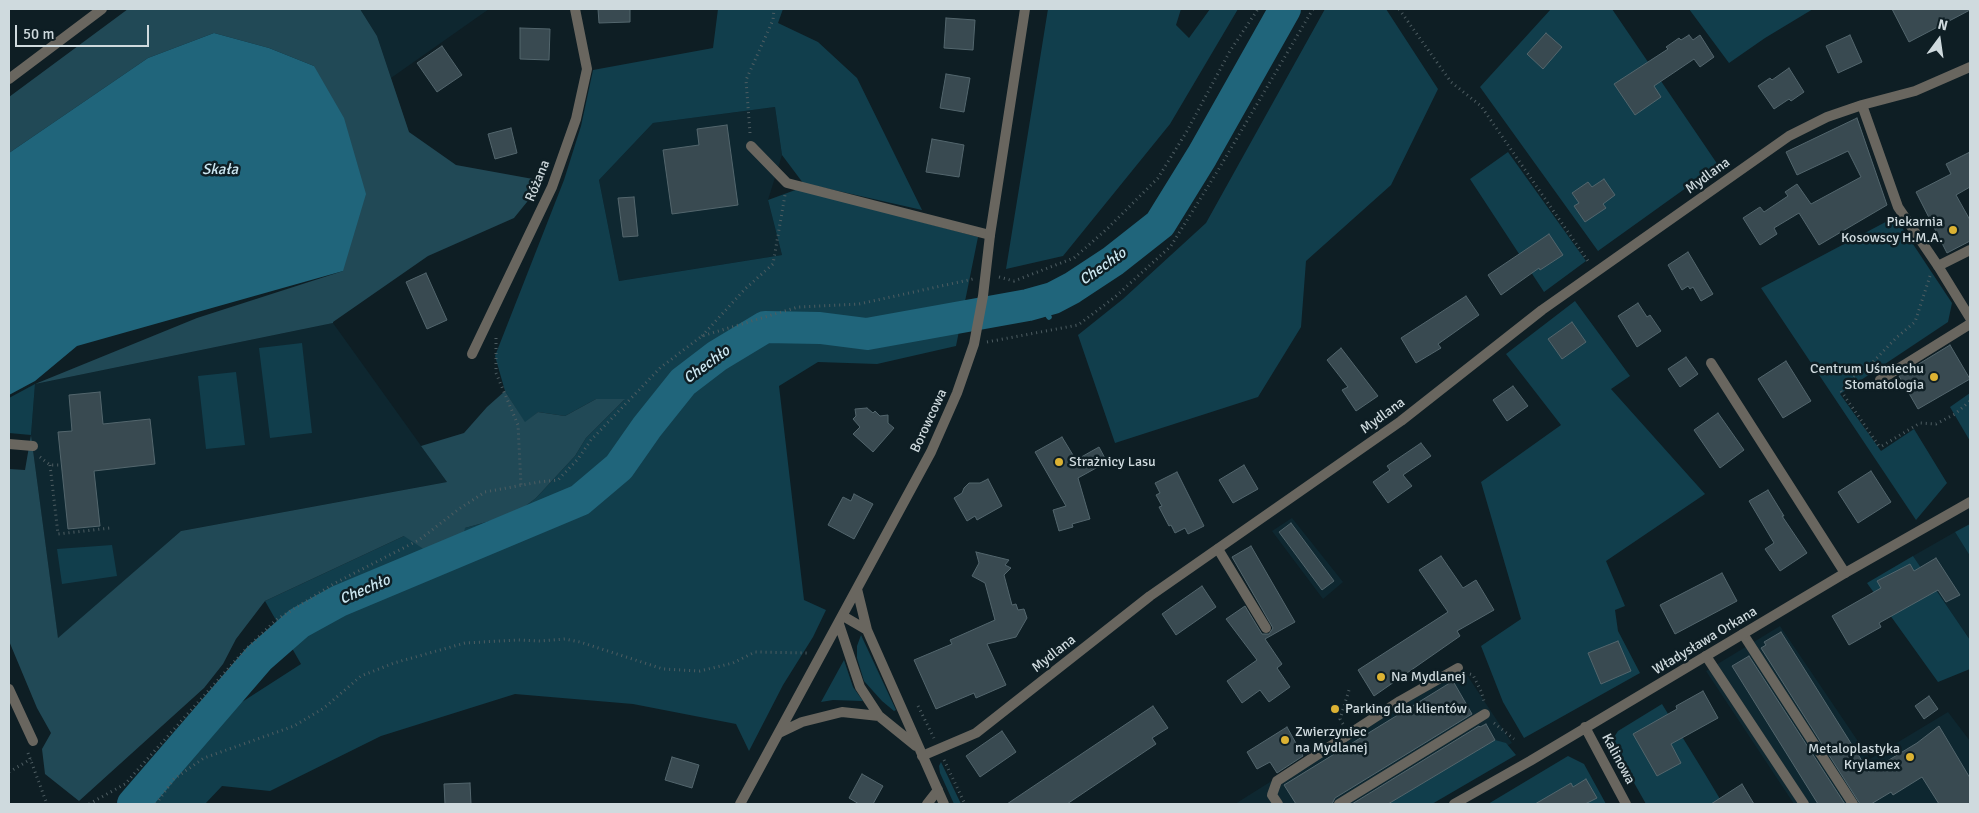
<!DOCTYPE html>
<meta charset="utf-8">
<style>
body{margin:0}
#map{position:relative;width:1979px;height:813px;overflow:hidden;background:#0e1e24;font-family:Signika,sans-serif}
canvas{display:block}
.frame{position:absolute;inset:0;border:10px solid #cfdade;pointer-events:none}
.north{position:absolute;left:1914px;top:15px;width:50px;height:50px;-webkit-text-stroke:4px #0e1e24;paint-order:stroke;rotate:14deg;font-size:14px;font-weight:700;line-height:20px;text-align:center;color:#cfdade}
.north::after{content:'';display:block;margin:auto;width:18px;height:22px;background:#cfdade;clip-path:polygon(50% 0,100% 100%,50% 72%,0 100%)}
.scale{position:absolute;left:15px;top:25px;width:134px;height:22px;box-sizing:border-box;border:2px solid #cfdade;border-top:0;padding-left:6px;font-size:15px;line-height:18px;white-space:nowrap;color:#cfdade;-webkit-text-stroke:4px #0e1e24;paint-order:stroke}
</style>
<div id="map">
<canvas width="1979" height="813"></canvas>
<div class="frame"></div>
<div class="north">N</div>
<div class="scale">50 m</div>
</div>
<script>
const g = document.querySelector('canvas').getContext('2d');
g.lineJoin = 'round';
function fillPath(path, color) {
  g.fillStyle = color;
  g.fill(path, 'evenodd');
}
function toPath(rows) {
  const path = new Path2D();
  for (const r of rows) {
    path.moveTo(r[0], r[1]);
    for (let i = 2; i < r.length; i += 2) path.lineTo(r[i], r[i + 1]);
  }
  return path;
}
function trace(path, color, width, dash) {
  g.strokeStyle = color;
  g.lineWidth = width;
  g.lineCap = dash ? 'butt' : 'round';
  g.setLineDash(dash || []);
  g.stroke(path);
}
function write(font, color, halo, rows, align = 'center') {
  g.font = font + ' Signika,sans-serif';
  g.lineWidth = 5;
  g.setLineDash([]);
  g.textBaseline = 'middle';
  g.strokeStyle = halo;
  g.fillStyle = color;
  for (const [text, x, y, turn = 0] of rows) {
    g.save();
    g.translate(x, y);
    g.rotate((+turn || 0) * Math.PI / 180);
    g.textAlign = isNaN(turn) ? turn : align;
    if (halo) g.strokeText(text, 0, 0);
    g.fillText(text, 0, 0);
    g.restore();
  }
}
const built = toPath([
 [360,9,489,9,391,78,377,36],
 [775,107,782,155,768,200,782,255,619,281,599,180,653,123],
 [333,323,447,482,181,531,58,639,31,435,35,384],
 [1292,518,1343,582,1323,599,1272,531],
 [1955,532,1970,556,1970,640,1913,556],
 [1780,626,1870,759,1948,712,1970,741,1970,804,1794,804,1706,671],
 [1459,663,1512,743,1403,804,1235,804]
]);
const green = toPath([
 [718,9,783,9,778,23,818,42,857,78,922,210,803,183,782,155,775,107,653,123,599,180,619,281,782,255,768,200,798,189,978,237,956,346,877,364,818,362,779,386,804,600,826,610,813,637,783,685,749,751,736,724,633,704,515,694,381,736,270,791,222,786,205,804,145,804,212,727,228,711,301,664,265,601,404,536,465,528,501,518,519,511,536,498,575,456,586,438,624,400,596,399,565,416,538,412,525,423,505,391,495,356,564,180,581,126,593,70,713,48],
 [1048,9,1181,9,1176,25,1189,38,1210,9,1238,9,1170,124,1063,256,1006,269],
 [1325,9,1386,9,1438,89,1391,185,1306,261,1301,327,1258,397,1115,443,1078,335,1123,299,1206,223],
 [1551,9,1612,9,1718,165,1598,251,1480,87],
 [1689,9,1813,9,1765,38,1729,63],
 [1508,152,1586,261,1544,292,1470,179],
 [1895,217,1952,303,1948,322,1840,394,1881,451,1914,429,1947,483,1916,520,1761,288],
 [1575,301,1630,376,1611,389,1705,494,1606,561,1625,606,1615,610,1618,631,1640,673,1524,738,1503,702,1481,646,1521,619,1481,482,1561,425,1506,354],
 [302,343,312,433,270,438,259,348],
 [236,372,245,445,206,449,198,376],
 [35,384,31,435,9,433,9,398],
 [1970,393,1970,441,1950,407],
 [1970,524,1970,556,1955,532],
 [112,545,117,576,62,584,57,549],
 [1913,556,1970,640,1970,669,1938,682,1867,583],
 [861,635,896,710,894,711,882,701,864,681,857,658,857,646],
 [844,660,853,687,863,701,833,700,821,702],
 [1662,704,1705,774,1723,804,1646,804,1611,742,1618,731],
 [1495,740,1506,743,1516,755,1432,804,1388,804],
 [1568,756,1584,764,1606,804,1488,804],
 [941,762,961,804,954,804,940,773,939,766]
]);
const forest = toPath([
 [128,9,360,9,377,36,409,132,456,165,544,181,514,218,428,256,333,322,333,323,35,384,197,318,343,271,314,66,269,48,214,33,148,58,9,153,9,97],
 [505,391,525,422,538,412,565,416,596,399,625,399,586,438,575,456,536,498,519,511,501,518,465,528,462,542,434,556,404,536,265,601,236,639,223,664,204,688,79,801,45,774,42,749,51,733,37,708,9,641,9,469,25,470,31,435,58,638,181,531,447,482,421,446,464,433,487,407]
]);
const water = toPath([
 [214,33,269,48,314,66,344,118,366,194,343,271,77,346,35,381,9,395,9,153,148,58]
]);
const stream = toPath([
 [1039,302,1049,317],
 [175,739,179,748]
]);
const river = toPath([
 [133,804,259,658,299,623,339,601,580,500,619,467,647,427,683,382,717,356,765,327,820,328,867,334,1028,305,1053,298,1072,288,1113,261,1160,224,1202,156,1285,9]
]);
const building = toPath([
 [598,9,630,9,630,22,599,23,598,9],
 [1892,9,1970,9,1970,10,1909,42,1892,9],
 [946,18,975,20,973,50,944,48,946,18],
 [520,28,550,29,549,60,520,59,520,28],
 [1546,33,1562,47,1543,69,1527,54,1546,33],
 [1689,35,1693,40,1700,35,1714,57,1700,67,1694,59,1654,86,1661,97,1635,115,1614,84,1668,49,1666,47,1679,38,1681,40,1689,35],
 [1850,35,1862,62,1838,73,1826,46,1850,35],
 [442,46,462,75,437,92,417,63,442,46],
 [1789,68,1804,92,1791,101,1789,99,1774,109,1758,86,1770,78,1772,80,1789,68],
 [946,74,970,78,964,112,940,108,946,74],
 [1857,118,1887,205,1819,245,1799,213,1774,228,1777,234,1760,245,1743,218,1760,207,1764,212,1788,196,1785,192,1797,184,1811,204,1861,177,1848,151,1797,175,1786,152,1857,118],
 [727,125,738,205,672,214,663,150,699,145,697,129,727,125],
 [511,128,517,153,495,159,488,134,511,128],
 [932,139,964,145,959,177,926,172,932,139],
 [1970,152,1970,187,1956,195,1970,220,1970,241,1947,253,1916,192,1951,174,1946,164,1970,152],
 [1604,179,1615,195,1603,204,1606,208,1585,222,1574,206,1579,203,1572,193,1588,182,1592,187,1604,179],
 [634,197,638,236,623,237,618,198,634,197],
 [1549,234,1563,255,1540,270,1539,268,1501,295,1488,275,1549,234],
 [1688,252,1713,294,1701,301,1693,287,1690,289,1688,286,1682,290,1668,265,1688,252],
 [426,273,447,320,427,329,406,282,426,273],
 [1466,296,1479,315,1438,344,1441,348,1416,363,1401,338,1466,296],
 [1638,303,1647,317,1650,315,1661,331,1637,347,1618,316,1638,303],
 [1572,322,1586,342,1562,359,1548,339,1572,322],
 [1950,345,1970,379,1918,409,1899,376,1950,345],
 [1341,348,1378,396,1356,411,1342,390,1348,387,1327,360,1341,348],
 [1686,357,1698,374,1680,387,1668,369,1686,357],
 [1786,361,1811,401,1783,418,1758,379,1786,361],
 [1513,386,1528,406,1507,421,1493,400,1513,386],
 [100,392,103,424,150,419,155,464,94,471,100,526,68,529,58,432,72,431,69,395,100,392],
 [867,408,873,413,875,411,880,416,888,415,888,423,894,428,873,452,853,434,860,427,853,419,856,416,855,409,867,408],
 [1718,413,1744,450,1720,468,1694,430,1718,413],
 [1062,437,1076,460,1099,447,1107,462,1078,478,1090,519,1072,524,1073,527,1059,531,1053,510,1066,506,1035,452,1062,437],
 [1421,443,1431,456,1403,475,1412,486,1388,503,1373,482,1390,470,1387,466,1421,443],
 [1244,465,1258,489,1233,503,1219,480,1244,465],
 [1871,471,1891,502,1858,523,1838,492,1871,471],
 [1177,472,1204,526,1188,534,1185,528,1175,533,1171,525,1169,526,1159,507,1162,506,1156,495,1160,493,1155,483,1177,472],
 [988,479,1002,506,977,520,975,516,967,521,954,498,962,493,964,488,969,483,980,483,988,479],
 [1768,490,1784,516,1782,516,1807,553,1780,571,1765,549,1774,543,1749,501,1768,490],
 [854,494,873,504,854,539,828,525,843,497,851,501,854,494],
 [1291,523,1334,581,1322,590,1279,532,1291,523],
 [1251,546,1295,622,1265,639,1282,664,1277,668,1290,687,1269,702,1260,690,1242,703,1227,681,1257,660,1226,619,1245,606,1262,634,1269,634,1273,628,1232,557,1251,546],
 [976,552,1009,560,1005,565,1011,568,1004,575,1012,605,1016,604,1018,610,1024,609,1027,618,1016,637,987,644,1006,685,976,698,974,693,936,709,914,660,952,644,950,640,995,620,985,583,972,576,979,563,976,552],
 [1441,556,1463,588,1476,580,1494,610,1457,631,1460,636,1374,696,1358,670,1448,612,1419,570,1441,556],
 [1936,558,1960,595,1946,602,1938,590,1879,623,1881,627,1849,645,1832,616,1881,588,1877,581,1910,564,1914,571,1936,558],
 [1722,573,1737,601,1675,634,1660,605,1722,573],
 [1202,586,1216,607,1176,635,1162,614,1202,586],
 [1781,632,1869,772,1917,743,1939,726,1970,778,1970,804,1939,804,1922,777,1893,795,1891,792,1871,804,1860,804,1761,648,1766,645,1764,642,1781,632],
 [1618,641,1631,671,1601,684,1588,653,1618,641],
 [1749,656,1845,804,1818,804,1732,666,1749,656],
 [1453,681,1472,714,1335,798,1332,804,1296,804,1284,785,1453,681],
 [1703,691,1718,718,1671,744,1681,763,1657,776,1633,734,1677,709,1676,706,1703,691],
 [1929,696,1938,709,1924,719,1915,706,1929,696],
 [1153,706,1168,728,1152,738,1156,744,1067,804,1007,804,1153,706],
 [1486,724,1495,740,1388,804,1352,804,1479,726,1480,727,1486,724],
 [1287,727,1303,756,1277,773,1270,762,1257,769,1247,752,1287,727],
 [1002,731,1016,752,980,777,966,756,1002,731],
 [672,757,699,765,692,788,665,780,672,757],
 [862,774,883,786,873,804,859,804,849,798,862,774],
 [1586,779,1597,798,1585,804,1535,804,1571,783,1573,787,1586,779],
 [470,783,471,804,445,804,444,784,470,783],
 [1742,784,1754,804,1711,804,1742,784]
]);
const path = toPath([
 [1399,9,1451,82,1481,106,1588,261],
 [750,133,746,80,773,20,774,9],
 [1930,276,1915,322,1897,337,1868,367,1852,378,1841,391,1879,446,1882,446,1920,423,1936,424,1955,414,1970,401],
 [999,277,1014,281,1074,258,1108,228,1158,178,1187,131,1230,51,1258,9],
 [702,336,745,289,773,264,785,195],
 [496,338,496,373,518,425,521,485],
 [987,342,1078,325,1115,297,1171,246,1220,167,1313,9],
 [40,457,50,465,62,465],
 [50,465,58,534,110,528],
 [1470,674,1473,675,1481,691,1484,701],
 [918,706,934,738],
 [1494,723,1514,739],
 [1343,724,1340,719,1350,687],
 [28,753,47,804],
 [944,760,965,804],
 [9,772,31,759],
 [89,804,125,784,243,652,276,620,335,583,419,540,459,509,485,492,539,482,558,480,578,459,591,440,661,367,702,336,798,307,859,304,973,279],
 [156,804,174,779,204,758,294,726,324,708,361,676,394,663,465,643,517,640,540,641,565,639,580,642,663,669,700,671,733,663,755,652,808,653]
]);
const service = toPath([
 [751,146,787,183,990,235],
 [1938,266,1970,318],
 [1711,363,1845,573],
 [1880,380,1970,324],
 [9,444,33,446],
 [1218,549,1266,628],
 [1743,634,1853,804],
 [1706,656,1804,804],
 [9,689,33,741],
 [927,804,938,790],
 [1278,804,1272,795,1277,781,1400,701,1458,668],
 [1339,804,1485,714]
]);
const minor = toPath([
 [9,79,102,9],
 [1862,105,1898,207,1938,266,1970,250],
 [472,354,552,187,576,119,587,69,575,9],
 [1585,727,1626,804],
 [922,756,976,733,1150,596,1401,421,1542,310,1789,136,1827,117,1862,105,1915,91,1970,67],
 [1454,804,1530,761,1845,573,1970,502]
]);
const tertiary = toPath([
 [857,589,867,630],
 [843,616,867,630,944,804],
 [839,624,860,687,879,716,916,746],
 [779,733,802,722,842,712,879,716],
 [740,804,931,452,957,393,974,344,983,296,990,235,1025,9]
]);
const markers = [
 [1953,230,5,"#dcb233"],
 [1934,377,5,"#dcb233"],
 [1059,462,5,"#dcb233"],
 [1381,677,5,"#dcb233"],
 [1335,709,5,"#dcb233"],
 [1285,740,5,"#dcb233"],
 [1910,757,5,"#dcb233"]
];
const streetNames = [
 ["Mydlana",1708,176,-36],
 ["Różana",538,181,-68],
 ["Mydlana",1383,416,-36],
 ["Borowcowa",929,421,-65],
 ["Władysława Orkana",1705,641,-31],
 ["Mydlana",1054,654,-38],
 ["Kalinowa",1618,759,62]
];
const poiNames = [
 ["Piekarnia",1943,222,"right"],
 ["Kosowscy H.M.A.",1943,238,"right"],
 ["Centrum Uśmiechu",1924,369,"right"],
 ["Stomatologia",1924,385,"right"],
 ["Strażnicy Lasu",1069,462],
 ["Na Mydlanej",1391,677],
 ["Parking dla klientów",1345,709],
 ["Zwierzyniec",1295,732],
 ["na Mydlanej",1295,748],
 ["Metaloplastyka",1900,749,"right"],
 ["Krylamex",1900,765,"right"]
];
const waterNames = [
 ["Skała",220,170],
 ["Chechło",1103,267,-35],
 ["Chechło",707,365,-36],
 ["Chechło",365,590,-23]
];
fillPath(built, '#0e2730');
fillPath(green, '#113e4c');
fillPath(forest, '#214956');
fillPath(water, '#20657b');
trace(stream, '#20657b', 5.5);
trace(river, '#20657b', 32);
fillPath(building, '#394a51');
trace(building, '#53666d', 1);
trace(path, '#4e5d62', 3, [1, 4]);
trace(service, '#69665f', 10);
trace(minor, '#69665f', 10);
trace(tertiary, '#69665f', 10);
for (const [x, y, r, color] of markers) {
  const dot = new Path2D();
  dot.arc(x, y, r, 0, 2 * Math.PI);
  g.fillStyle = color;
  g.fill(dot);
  trace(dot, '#0e1e24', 2);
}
write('14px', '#cfdade', '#0e1e24', streetNames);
write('14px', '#cfdade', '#0e1e24', poiNames, 'left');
write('italic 15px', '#cde8f2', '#0e1e24', waterNames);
</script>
